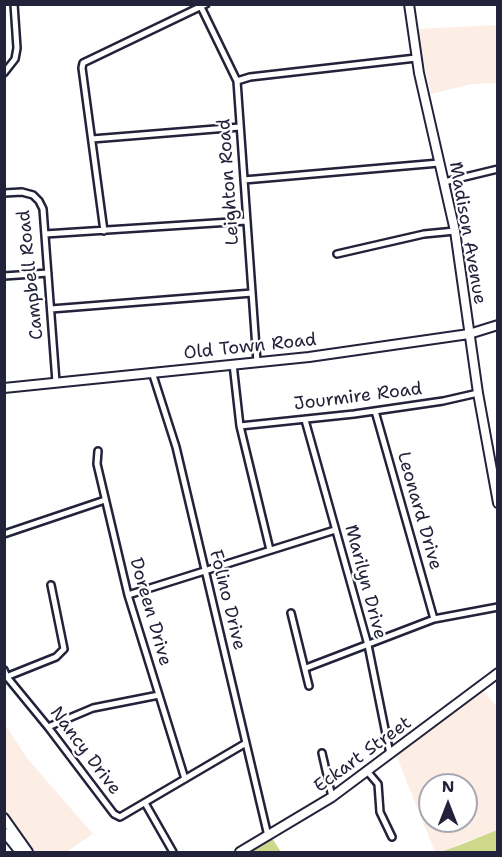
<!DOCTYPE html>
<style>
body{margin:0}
#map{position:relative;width:502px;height:857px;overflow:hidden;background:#fff;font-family:"Shantell Sans",sans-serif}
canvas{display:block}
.frame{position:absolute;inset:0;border:6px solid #22223b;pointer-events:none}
.north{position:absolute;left:418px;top:773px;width:60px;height:60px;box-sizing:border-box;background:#fff;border:2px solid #a7a7b1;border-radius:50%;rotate:0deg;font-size:16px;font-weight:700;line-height:24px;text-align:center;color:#22223b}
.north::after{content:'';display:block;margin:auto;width:21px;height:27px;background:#22223b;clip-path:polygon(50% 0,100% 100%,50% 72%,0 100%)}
</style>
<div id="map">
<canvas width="502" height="857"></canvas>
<div class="frame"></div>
<div class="north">N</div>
</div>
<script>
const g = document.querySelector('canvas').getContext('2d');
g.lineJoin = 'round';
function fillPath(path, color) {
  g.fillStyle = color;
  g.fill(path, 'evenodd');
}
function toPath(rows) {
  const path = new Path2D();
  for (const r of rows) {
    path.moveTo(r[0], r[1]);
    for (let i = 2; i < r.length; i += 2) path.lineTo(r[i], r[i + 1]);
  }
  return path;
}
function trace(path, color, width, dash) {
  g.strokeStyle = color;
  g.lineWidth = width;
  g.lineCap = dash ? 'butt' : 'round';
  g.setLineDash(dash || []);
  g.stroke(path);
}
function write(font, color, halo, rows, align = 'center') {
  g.font = font + ' "Shantell Sans",sans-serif';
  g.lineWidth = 4.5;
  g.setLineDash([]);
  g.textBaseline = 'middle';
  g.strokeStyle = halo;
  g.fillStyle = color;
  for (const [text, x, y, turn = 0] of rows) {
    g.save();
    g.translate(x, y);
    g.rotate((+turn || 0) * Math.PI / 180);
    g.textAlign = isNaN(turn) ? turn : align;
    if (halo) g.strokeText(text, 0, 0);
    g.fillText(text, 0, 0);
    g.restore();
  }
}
const built = toPath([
 [497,25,497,83,472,84,431,94,416,29],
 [483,690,497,707,497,830,440,852,435,852,396,755],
 [430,785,466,785,466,821,430,821],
 [4,723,27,758,93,834,66,852,23,852,5,827]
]);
const green = toPath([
 [497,830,497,852,440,852,460,845],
 [272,838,281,852,247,852]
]);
const street = toPath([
 [201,7,237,81,257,362],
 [4,73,15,59,17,48,14,4],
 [237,81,250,77,416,58],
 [92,139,240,127],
 [244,180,439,163],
 [444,182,498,169],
 [4,193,22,192,33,195,39,201,43,209,56,382],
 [104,231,82,68,83,63,206,4],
 [45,234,246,221],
 [337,254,424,234,455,231],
 [4,276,48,273],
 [51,309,252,293],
 [233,364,240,426,270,550],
 [152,372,176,447,268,836],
 [375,411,434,619],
 [305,420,368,645,390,754],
 [240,426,354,414,443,401,478,393],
 [98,451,97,464,128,595,185,779],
 [4,534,105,500],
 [128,595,335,530],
 [291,613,309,686],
 [306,668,434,619,498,607],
 [4,670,7,677,48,727,114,814,120,817,246,743],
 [6,677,56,657,64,649,51,585],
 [48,727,93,708,159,695],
 [322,753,332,797],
 [367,771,378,784,380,812,392,837],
 [145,803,173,852]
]);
const secondary = toPath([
 [409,4,419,73,455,231,478,393,498,503],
 [4,388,309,357,469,334,498,325],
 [4,818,28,852],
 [4,832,20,852],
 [240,852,332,797,498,673]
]);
const streetNames = [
 ["Leighton Road",229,182,-94],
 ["Madison Avenue",467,233,80],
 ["Campbell Road",31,275,-96],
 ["Old Town Road",250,347,-6],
 ["Jourmire Road",358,397,-7],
 ["Leonard Drive",419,511,74],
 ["Marilyn Drive",365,582,75],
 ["Folino Drive",227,600,76],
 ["Doreen Drive",150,612,74],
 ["Nancy Drive",85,751,53],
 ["Eckart Street",363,755,-36]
];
fillPath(built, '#fdeee5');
fillPath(green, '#cdd88b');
trace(street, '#22223b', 10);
trace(secondary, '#22223b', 12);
trace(street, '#fff', 5);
trace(secondary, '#fff', 8);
write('18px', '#22223b', '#fff', streetNames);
</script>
